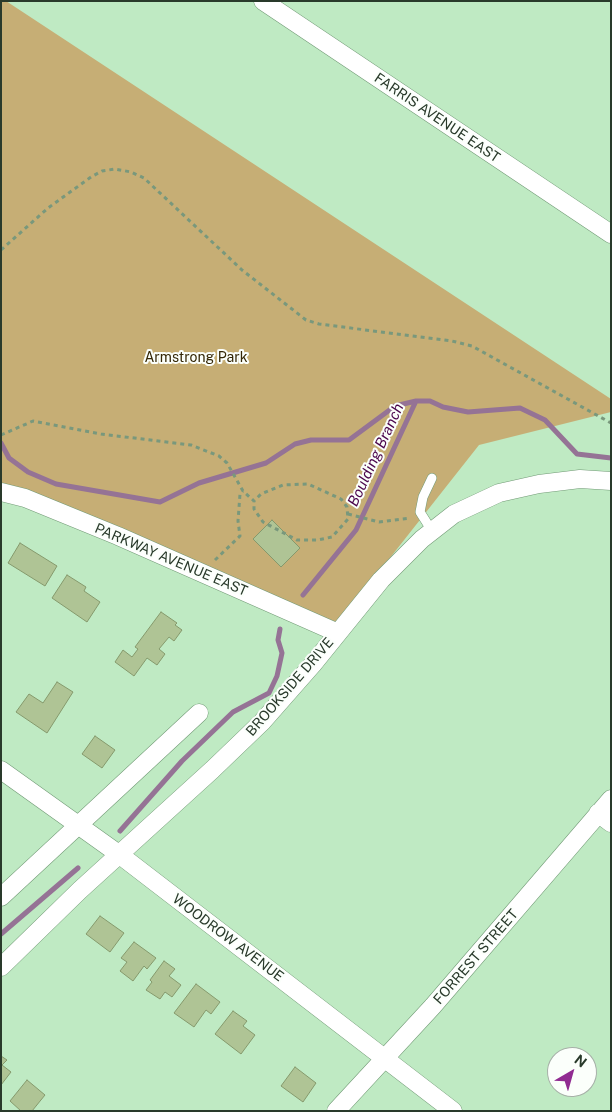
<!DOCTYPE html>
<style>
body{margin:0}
#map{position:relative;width:612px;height:1112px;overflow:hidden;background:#bfeac3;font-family:"Public Sans",sans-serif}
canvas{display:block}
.frame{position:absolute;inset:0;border:2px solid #293a2b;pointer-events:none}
.north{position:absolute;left:547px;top:1047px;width:50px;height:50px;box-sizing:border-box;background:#fbfffb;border:1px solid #a7b0a8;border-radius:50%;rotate:38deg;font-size:14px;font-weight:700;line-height:20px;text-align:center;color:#293a2b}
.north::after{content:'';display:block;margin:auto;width:18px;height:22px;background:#912c92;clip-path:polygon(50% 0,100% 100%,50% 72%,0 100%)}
</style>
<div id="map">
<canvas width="612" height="1112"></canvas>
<div class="frame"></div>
<div class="north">N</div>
</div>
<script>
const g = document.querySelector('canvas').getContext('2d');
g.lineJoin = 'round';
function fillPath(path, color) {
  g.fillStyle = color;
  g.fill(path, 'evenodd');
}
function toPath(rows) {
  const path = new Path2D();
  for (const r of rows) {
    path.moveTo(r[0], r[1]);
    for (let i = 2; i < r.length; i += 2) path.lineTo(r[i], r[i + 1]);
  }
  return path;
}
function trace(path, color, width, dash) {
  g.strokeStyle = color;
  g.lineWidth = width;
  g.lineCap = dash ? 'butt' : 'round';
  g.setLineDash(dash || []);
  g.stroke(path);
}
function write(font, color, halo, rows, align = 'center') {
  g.font = font + ' "Public Sans",sans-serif';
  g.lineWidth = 4;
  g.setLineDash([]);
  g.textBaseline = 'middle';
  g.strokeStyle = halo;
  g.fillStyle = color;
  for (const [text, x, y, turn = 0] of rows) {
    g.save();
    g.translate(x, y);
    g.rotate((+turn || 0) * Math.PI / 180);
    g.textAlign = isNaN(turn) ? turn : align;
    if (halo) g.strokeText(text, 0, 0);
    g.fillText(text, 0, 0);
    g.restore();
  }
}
const green = toPath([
 [1,1,6,1,611,399,611,412,479,445,367,587,338,633,1,492]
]);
const stream = toPath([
 [1,443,9,458,28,472,56,484,160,502,199,483,266,463,295,444,311,440,349,440,395,406,416,401,430,401,443,407,468,412,520,408,545,420,577,454,611,458],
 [303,595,356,530,416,401],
 [120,831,182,761,233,712,269,693,277,676,282,653,278,640,280,629],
 [1,934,78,868]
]);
const building = toPath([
 [272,520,300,548,281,567,253,539,272,520],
 [20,543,57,566,45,586,8,563,20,543],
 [67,575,86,587,84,591,100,602,87,622,52,598,67,575],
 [161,612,177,623,175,625,182,630,174,641,169,637,159,649,165,654,157,665,147,658,134,676,115,662,123,650,132,657,138,649,135,647,161,612],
 [57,682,73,692,47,733,16,712,29,694,43,703,57,682],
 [95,736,115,750,102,768,82,754,95,736],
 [100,916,124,933,110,952,86,934,100,916],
 [134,942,156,958,147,969,144,966,133,981,120,971,127,962,121,958,134,942],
 [164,961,175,969,169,976,181,985,172,997,165,992,160,999,146,990,152,982,150,980,164,961],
 [196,984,220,1002,211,1014,206,1010,194,1027,174,1013,196,984],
 [233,1011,247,1021,243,1026,255,1035,241,1054,215,1034,233,1011],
 [1,1056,7,1060,2,1065,11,1072,1,1085,1,1056],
 [295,1067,316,1083,303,1102,281,1086,295,1067],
 [27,1080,45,1095,32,1111,21,1111,10,1101,27,1080]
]);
const path = toPath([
 [1,250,48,208,91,177,102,171,115,169,131,172,144,178,242,270,306,320,319,324,452,341,472,346,611,423],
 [1,435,33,421,101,434,191,445,219,456,227,463,243,491,254,501,261,494,283,485,308,484,341,499,347,507,348,519,332,537,318,540,297,540,263,522,254,509,254,501],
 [348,514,379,522,410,518],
 [215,560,240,536,238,521,240,494,243,491]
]);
const lane = toPath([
 [432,531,420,512,423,497,432,478]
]);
const street = toPath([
 [263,1,611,234],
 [1,492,25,498,118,536,338,633],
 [1,770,120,855,453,1111],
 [598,813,611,823],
 [1,897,199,713],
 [1,967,80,890,212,770,262,722,313,664,381,580,422,539,454,514,499,493,539,484,580,479,611,481],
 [336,1111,433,1006,611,799]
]);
const streetNames = [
 ["FARRIS AVENUE EAST",437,118,34],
 ["PARKWAY AVENUE EAST",171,560,23],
 ["BROOKSIDE DRIVE",290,687,-49],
 ["WOODROW AVENUE",228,938,37],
 ["FORREST STREET",476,957,-49]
];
const parkNames = [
 ["Armstrong Park",196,358]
];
const waterNames = [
 ["Boulding Branch",376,455,-65]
];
fillPath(green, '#c6ae75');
trace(stream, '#957395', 5);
fillPath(building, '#afc495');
trace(building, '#85996c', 1);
trace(lane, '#729a76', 10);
trace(street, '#729a76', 19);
trace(path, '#79987c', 3, [4, 4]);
trace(lane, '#fff', 9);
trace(street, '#fff', 18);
write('14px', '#293a2b', '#fbfffb', streetNames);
write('14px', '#342706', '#fbfffb', parkNames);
write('italic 15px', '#4b064c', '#fbfffb', waterNames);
</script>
